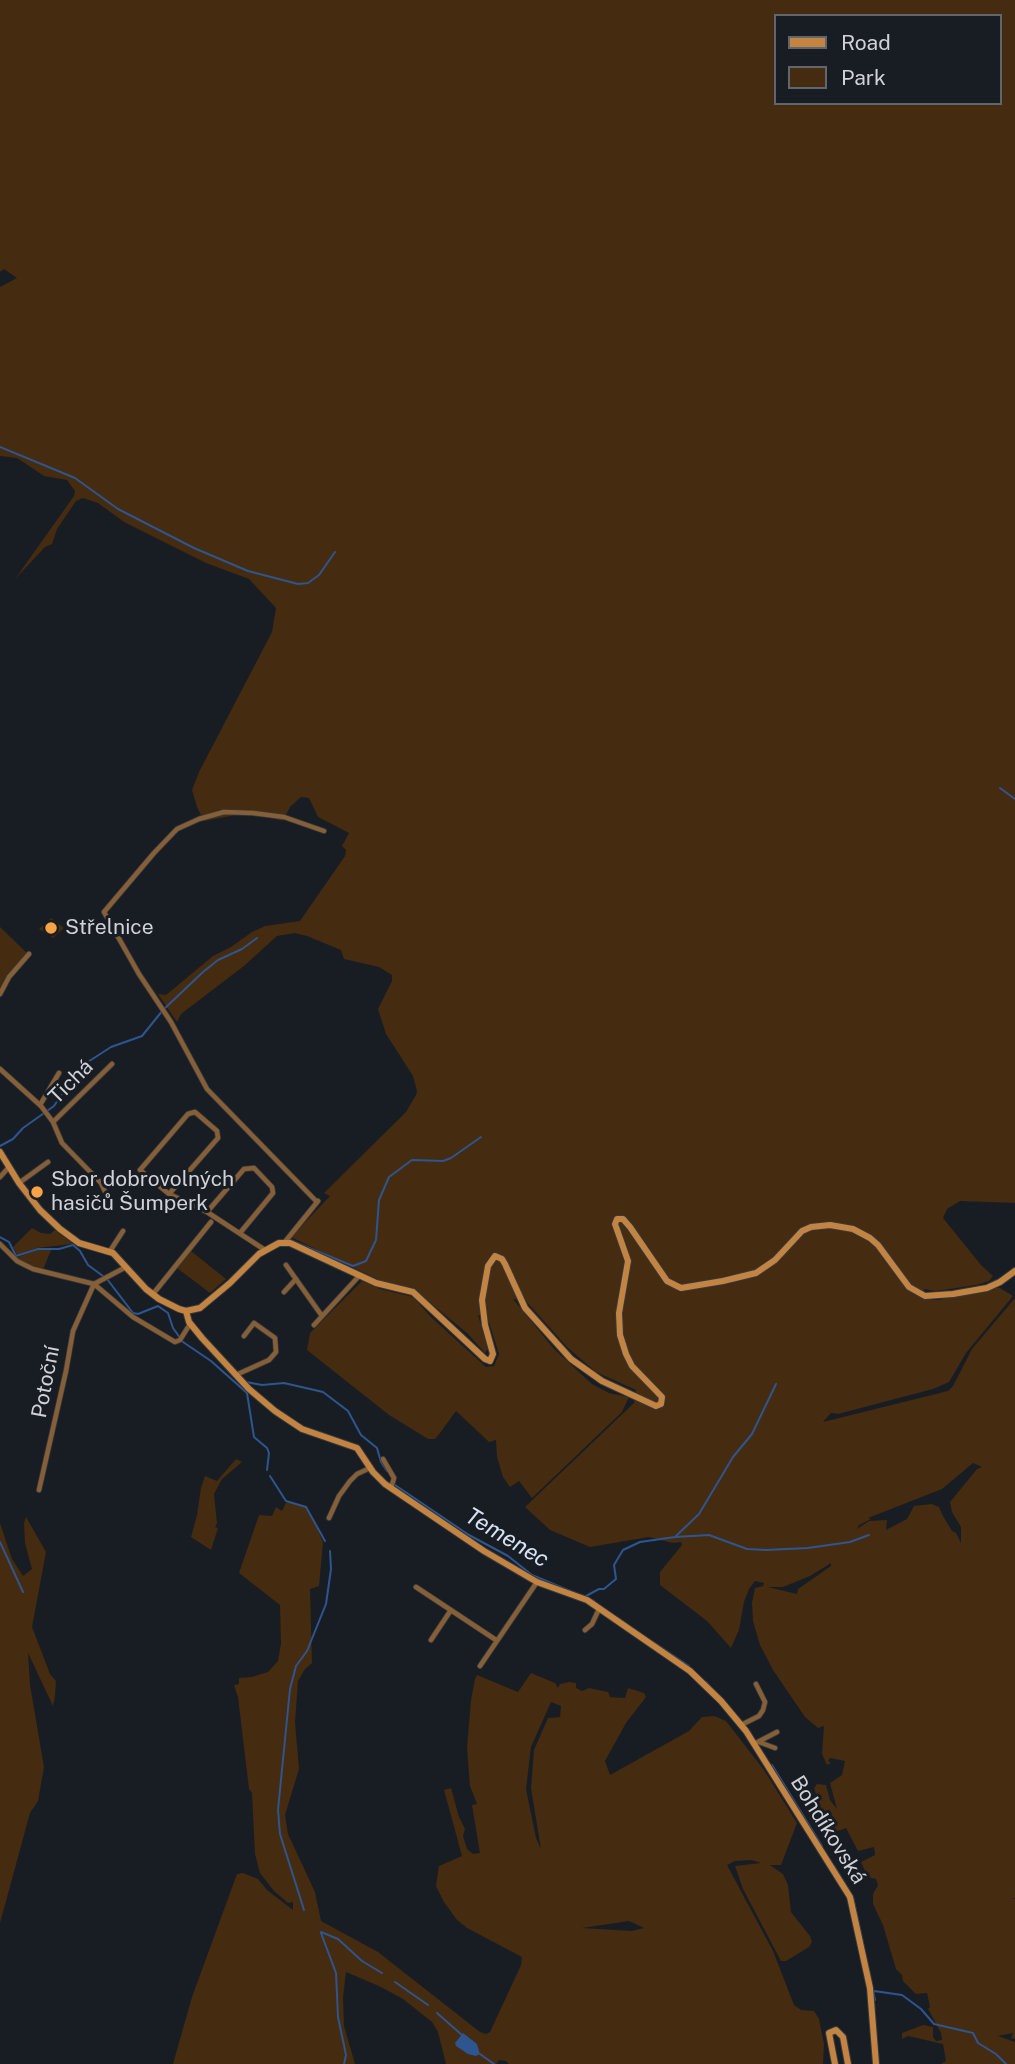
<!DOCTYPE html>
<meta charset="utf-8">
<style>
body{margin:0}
#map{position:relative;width:1015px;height:2064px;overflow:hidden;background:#181d24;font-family:"Public Sans",sans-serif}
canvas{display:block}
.legend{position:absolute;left:774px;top:14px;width:228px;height:91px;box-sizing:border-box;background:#181d24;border:2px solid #61656c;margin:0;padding:9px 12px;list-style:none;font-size:21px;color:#cfd2d7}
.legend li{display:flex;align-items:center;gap:14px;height:35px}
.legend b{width:35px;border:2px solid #61656c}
</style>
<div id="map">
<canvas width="1015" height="2064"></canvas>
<ul class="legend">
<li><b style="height:9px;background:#c48441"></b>Road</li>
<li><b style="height:19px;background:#452b0f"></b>Park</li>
</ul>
</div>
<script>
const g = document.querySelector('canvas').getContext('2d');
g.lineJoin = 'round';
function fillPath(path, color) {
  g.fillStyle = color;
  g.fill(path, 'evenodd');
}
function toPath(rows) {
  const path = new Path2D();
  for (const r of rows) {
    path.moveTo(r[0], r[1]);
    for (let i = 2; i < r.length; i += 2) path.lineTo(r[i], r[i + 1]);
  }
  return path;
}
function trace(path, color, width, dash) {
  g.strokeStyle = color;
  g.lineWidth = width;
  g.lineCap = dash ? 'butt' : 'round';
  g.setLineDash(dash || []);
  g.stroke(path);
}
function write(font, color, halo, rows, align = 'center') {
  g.font = font + ' "Public Sans",sans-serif';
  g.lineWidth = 6;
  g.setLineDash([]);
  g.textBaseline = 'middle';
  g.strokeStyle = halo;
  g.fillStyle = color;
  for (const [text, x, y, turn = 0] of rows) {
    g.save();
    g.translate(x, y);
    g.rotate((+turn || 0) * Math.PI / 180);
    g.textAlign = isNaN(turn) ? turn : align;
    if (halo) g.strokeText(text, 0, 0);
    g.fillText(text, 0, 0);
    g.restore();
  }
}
const green = toPath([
 [0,0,1015,0,1015,1203,960,1201,947,1209,943,1218,981,1265,993,1276,989,1281,976,1285,936,1291,924,1289,921,1299,938,1300,995,1288,1000,1288,1013,1296,966,1353,949,1382,933,1389,838,1414,831,1413,823,1422,948,1391,953,1386,972,1349,1015,1298,1015,1898,1012,1898,1015,1899,1015,2039,1011,2038,1013,2033,998,2036,1015,2042,1015,2064,941,2064,946,2061,943,2044,908,2036,902,2039,902,2033,923,2025,933,2027,933,2037,936,2041,942,2040,941,2033,928,2009,930,2007,927,1993,916,1994,903,1981,902,1975,896,1969,883,1925,873,1904,873,1894,878,1885,876,1879,868,1877,861,1862,875,1855,874,1847,858,1851,846,1828,830,1834,814,1788,817,1784,826,1785,830,1800,837,1809,830,1783,842,1775,845,1761,830,1758,828,1761,831,1763,827,1765,822,1754,824,1726,818,1728,805,1717,773,1670,760,1645,753,1621,752,1603,755,1588,763,1586,764,1583,755,1581,749,1589,744,1602,739,1630,731,1648,707,1621,660,1585,660,1572,682,1545,681,1542,673,1543,649,1537,590,1547,550,1530,525,1507,634,1403,636,1390,596,1372,568,1348,526,1301,513,1299,554,1349,592,1384,609,1393,629,1397,622,1412,532,1498,519,1481,510,1487,503,1477,497,1457,496,1440,489,1442,456,1411,440,1433,435,1439,428,1439,389,1415,307,1350,310,1333,362,1281,380,1289,413,1297,431,1317,486,1367,494,1366,499,1354,487,1316,478,1315,488,1349,485,1353,468,1334,415,1290,381,1281,291,1237,330,1196,324,1193,406,1112,416,1095,417,1091,413,1076,386,1034,378,1009,392,981,392,975,379,967,344,959,341,950,307,936,295,933,277,936,244,966,181,1014,177,1022,158,994,166,995,213,956,231,947,252,932,265,926,300,921,345,856,346,850,342,846,349,833,318,817,309,798,301,797,290,807,283,821,264,816,236,815,204,821,197,807,192,790,199,772,272,632,276,608,249,579,206,563,124,522,98,503,83,498,76,501,57,529,52,544,45,547,15,579,74,496,75,491,67,480,44,476,17,458,0,456,0,287,17,278,4,269,0,272],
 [775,16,999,16,999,103,775,103],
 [973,1463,982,1467,977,1469,950,1502,952,1512,961,1527,961,1543,956,1533,952,1531,943,1516,939,1507,932,1504,914,1506,907,1519,886,1530,887,1520,869,1521,857,1529,859,1525,871,1519,868,1518,942,1489],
 [831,1563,831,1566,798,1589,797,1594,768,1587,783,1587,810,1576],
 [51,918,64,928,53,938,39,929],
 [0,927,27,953,5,978,0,989],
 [32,1228,41,1233,50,1234,55,1230,73,1244,37,1248,17,1255,13,1247],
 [38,1250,51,1250,42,1272,17,1260,18,1257],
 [191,1251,226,1279,210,1293,177,1268],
 [236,1459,242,1462,222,1479,214,1494,217,1523,215,1527,218,1528,211,1550,191,1537,197,1515,201,1488,205,1476,217,1481],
 [291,1502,307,1506,323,1542,319,1586,310,1589,312,1663,305,1669,298,1681,295,1722,299,1769,285,1815,288,1834,315,1892,321,1921,378,1952,480,2032,486,2034,490,2032,521,1965,522,1957,467,1928,457,1920,444,1902,436,1886,439,1866,462,1856,444,1790,451,1788,459,1817,465,1829,463,1836,467,1849,473,1854,480,1853,472,1805,477,1804,470,1786,467,1748,471,1700,475,1679,477,1675,518,1692,531,1673,555,1683,558,1688,560,1684,569,1682,576,1683,576,1688,582,1691,589,1688,608,1692,610,1697,625,1698,628,1688,644,1693,646,1697,626,1723,605,1761,610,1775,689,1731,702,1717,714,1716,726,1721,764,1770,797,1823,781,1865,770,1865,783,1874,788,1885,791,1912,810,1936,812,1942,809,1947,786,1961,781,1961,743,1889,735,1866,761,1863,751,1860,735,1861,727,1865,773,1951,794,2005,801,2010,814,2011,819,2019,824,2044,823,2064,509,2064,506,2061,499,2060,496,2064,446,2064,438,2032,432,2022,403,1999,381,1987,346,1972,343,1998,344,2026,355,2064,173,2064,192,1997,237,1874,243,1873,258,1879,267,1890,293,1910,293,1902,288,1903,274,1891,260,1873,255,1854,252,1793,249,1789,238,1697,234,1685,239,1684,239,1678,252,1677,268,1672,278,1661,281,1643,280,1605,239,1573,259,1515,272,1516,276,1507,282,1511,286,1503],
 [551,1702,561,1706,560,1717,548,1718,534,1750,531,1788,541,1849,536,1838,526,1789,531,1747],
 [629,1921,644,1928,632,1931,582,1928],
 [26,1517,46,1552,32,1627,50,1674,56,1681,55,1696,53,1706,28,1653,30,1685,44,1767,38,1801,30,1813,0,1923,0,1523,12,1559,23,1576,32,1569,25,1543,24,1523]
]);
const water = toPath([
 [463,2033,477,2044,480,2054,476,2056,468,2054,456,2046,455,2043]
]);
const stream = toPath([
 [0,447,75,478,118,509,194,548,248,571,298,584,308,583,319,575,335,552],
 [1000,788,1015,799],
 [0,1146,13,1139,23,1128,54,1106,80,1067,111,1047,142,1036,163,1010,203,972,218,960,242,949,257,938],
 [0,1237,9,1242,16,1256,38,1249,59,1249,73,1245,80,1251,88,1265,107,1279,133,1313,138,1314,158,1306,168,1313,173,1328,183,1342,211,1361,247,1393,254,1437,267,1448,269,1453,267,1470],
 [290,1240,353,1266,366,1261,376,1240,379,1200,389,1177,412,1160,443,1161,451,1158,481,1137],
 [246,1382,262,1385,284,1383,323,1392,348,1411,361,1435,377,1448,381,1462,387,1471],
 [270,1476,286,1501,306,1507,325,1541],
 [395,1485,469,1535,508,1556,532,1575,594,1601],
 [675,1537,709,1535,747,1549,766,1550,808,1548,850,1542,869,1535],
 [0,1542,23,1592],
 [586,1596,599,1589,604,1589,616,1579,614,1565,623,1550,640,1542,675,1537,699,1514,733,1457,752,1434,776,1384],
 [653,1642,689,1666],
 [706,1682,742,1722],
 [772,1765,822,1846],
 [834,1866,853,1897,875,2000],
 [304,1910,280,1834,278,1810,290,1689,296,1666,307,1651,326,1604,331,1569,330,1551],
 [321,1932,338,1939,362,1961,382,1973],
 [321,1933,336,1973,338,2017,346,2055,344,2064],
 [395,1982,428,2005],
 [874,1991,902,1995,921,2009,934,2024,973,2033,978,2043,996,2054,1006,2064],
 [437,2013,462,2035],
 [480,2054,494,2064]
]);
const street = toPath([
 [0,994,9,977,29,954],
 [0,1069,41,1106,53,1122,62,1143,101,1183,108,1198],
 [40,1105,59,1073],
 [53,1122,112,1064],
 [0,1177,9,1167],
 [19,1183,48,1162],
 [169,1194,218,1138,217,1131,195,1112,188,1114,140,1170,169,1194,207,1212,265,1250],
 [317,1202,207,1089,171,1022,139,974,104,912,154,853,177,829,199,819,224,812,253,813,284,817,324,831],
 [207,1212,244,1169,254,1168,272,1187,273,1193,240,1233],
 [284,1243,318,1201],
 [0,1244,17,1261,33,1269,94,1284,133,1317,175,1342,180,1340,190,1324],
 [110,1251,123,1231],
 [286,1265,322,1316],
 [284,1292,296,1279],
 [153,1294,211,1222],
 [314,1325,360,1275],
 [238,1374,269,1360,276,1352,275,1338,254,1323,244,1336],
 [383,1459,394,1478,391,1488],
 [39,1490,66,1371,73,1331,94,1284,126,1267],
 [329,1518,339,1496,350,1481,357,1474,370,1468],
 [416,1587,496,1640],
 [585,1630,592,1624,599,1609],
 [431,1640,451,1610],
 [480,1666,537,1582],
 [741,1725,759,1716,763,1710,765,1702,756,1684],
 [759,1742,775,1748],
 [754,1744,777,1732]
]);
const secondary = toPath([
 [0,1152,19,1183,40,1210,60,1229,79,1243,113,1253,146,1289,159,1299,179,1309,186,1311,200,1308,230,1283,259,1254,279,1243,290,1243,376,1283,413,1292,485,1359,490,1361,493,1354,485,1325,482,1300,488,1266,495,1256,502,1259,505,1264,525,1308,571,1359,602,1381,656,1406,661,1404,662,1397,632,1366,626,1354,620,1335,619,1313,628,1261,615,1224,617,1219,623,1219,630,1227,667,1281,681,1288,723,1281,756,1273,775,1260,802,1231,811,1227,830,1225,853,1229,870,1238,878,1245,909,1287,925,1296,953,1294,987,1288,1000,1282,1015,1271],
 [186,1311,189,1322,202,1338,249,1389,275,1411,302,1429,357,1448,373,1472,385,1484,484,1551,537,1582,587,1600,690,1671,721,1701,746,1731,850,1897,870,1988,876,2064],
 [835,2064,829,2033,836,2030,843,2037,848,2064]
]);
const markers = [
 [51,928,7,"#f6a247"],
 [37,1192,7,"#f6a247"]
];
const poiNames = [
 ["Střelnice",65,928],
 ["Sbor dobrovolných",51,1180],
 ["hasičů Šumperk",51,1204]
];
const streetNames = [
 ["Tichá",71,1082,-45],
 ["Potoční",46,1382,-79],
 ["Bohdíkovská",828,1830,58]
];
const waterNames = [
 ["Temenec",507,1538,31]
];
fillPath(green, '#452b0f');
fillPath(water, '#2d5590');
trace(stream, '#2d5590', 2);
trace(street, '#353a41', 6);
trace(secondary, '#353a41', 8);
trace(street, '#865f37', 4.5);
trace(secondary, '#c48441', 6);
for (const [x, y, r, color] of markers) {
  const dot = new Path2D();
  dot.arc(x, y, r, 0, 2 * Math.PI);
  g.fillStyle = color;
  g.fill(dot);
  trace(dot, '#181d24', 2.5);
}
write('21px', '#cfd2d7', '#181d24', poiNames, 'left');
write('21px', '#cfd2d7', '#181d24', streetNames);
write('italic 23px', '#d6e2f3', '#181d24', waterNames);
</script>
